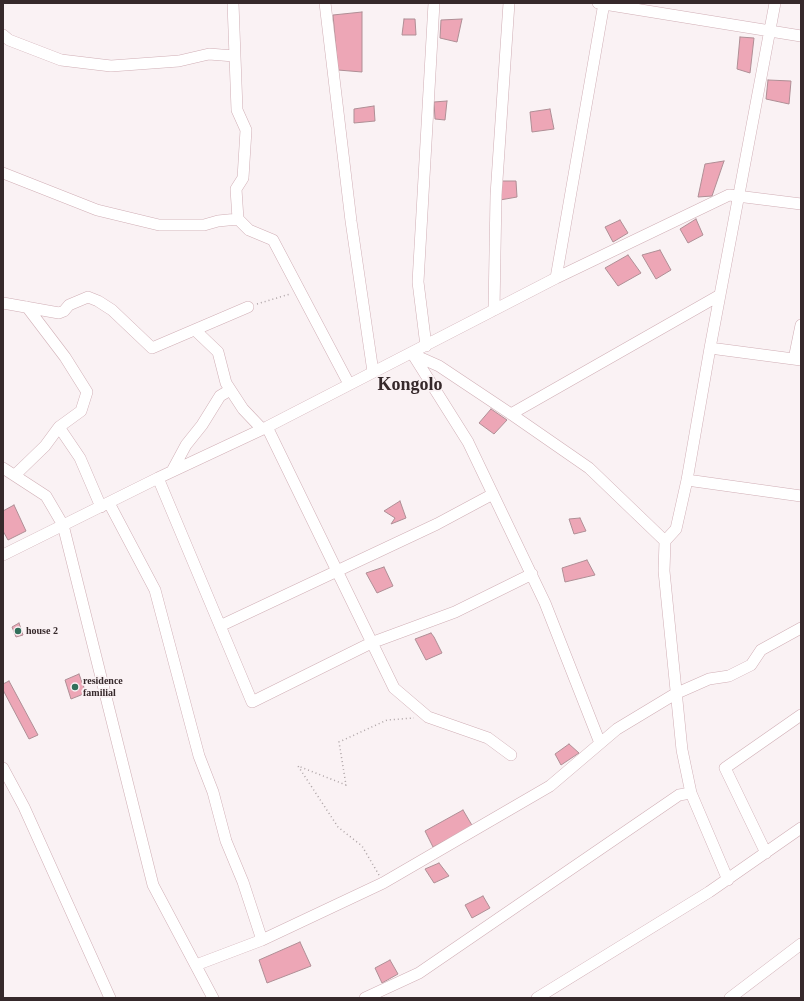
<!DOCTYPE html>
<style>
body{margin:0}
#map{position:relative;width:804px;height:1001px;overflow:hidden;background:#faf2f4;font-family:"Times New Roman",serif}
canvas{display:block}
.frame{position:absolute;inset:0;border:4px solid #36292b;pointer-events:none}
</style>
<div id="map">
<canvas width="804" height="1001"></canvas>
<div class="frame"></div>
</div>
<script>
const g = document.querySelector('canvas').getContext('2d');
g.lineJoin = 'round';
function fillPath(path, color) {
  g.fillStyle = color;
  g.fill(path, 'evenodd');
}
function toPath(rows) {
  const path = new Path2D();
  for (const r of rows) {
    path.moveTo(r[0], r[1]);
    for (let i = 2; i < r.length; i += 2) path.lineTo(r[i], r[i + 1]);
  }
  return path;
}
function trace(path, color, width, dash) {
  g.strokeStyle = color;
  g.lineWidth = width;
  g.lineCap = dash ? 'butt' : 'round';
  g.setLineDash(dash || []);
  g.stroke(path);
}
function write(font, color, halo, rows, align = 'center') {
  g.font = font + ' "Times New Roman",serif';
  g.lineWidth = 3.5;
  g.setLineDash([]);
  g.textBaseline = 'middle';
  g.strokeStyle = halo;
  g.fillStyle = color;
  for (const [text, x, y, turn = 0] of rows) {
    g.save();
    g.translate(x, y);
    g.rotate((+turn || 0) * Math.PI / 180);
    g.textAlign = isNaN(turn) ? turn : align;
    if (halo) g.strokeText(text, 0, 0);
    g.fillText(text, 0, 0);
    g.restore();
  }
}
const building = toPath([
 [362,12,362,72,338,70,333,15,362,12],
 [404,19,415,19,416,35,402,35,404,19],
 [462,19,457,42,440,38,441,20,462,19],
 [740,37,754,38,750,73,737,69,740,37],
 [768,80,791,81,789,104,766,99,768,80],
 [447,101,445,120,435,119,434,102,447,101],
 [374,106,375,121,354,123,354,109,374,106],
 [550,109,554,129,532,132,530,112,550,109],
 [724,161,712,196,698,197,705,164,724,161],
 [501,181,516,181,517,197,500,200,501,181],
 [696,219,703,235,688,243,680,229,696,219],
 [620,220,628,233,613,242,605,227,620,220],
 [660,250,671,270,656,279,642,255,660,250],
 [628,255,641,273,618,286,605,268,628,255],
 [491,409,507,420,494,434,479,423,491,409],
 [400,501,406,518,391,524,395,518,384,511,400,501],
 [14,505,26,531,8,540,3,531,3,511,14,505],
 [580,518,586,531,574,534,569,519,580,518],
 [587,560,595,575,565,582,562,568,587,560],
 [384,567,393,586,377,593,366,573,384,567],
 [19,623,23,635,16,637,12,627,19,623],
 [431,633,434,637,442,653,426,660,415,639,431,633],
 [79,674,86,693,71,699,65,680,79,674],
 [9,681,38,735,29,739,3,690,3,684,9,681],
 [569,744,579,753,561,765,555,754,569,744],
 [463,810,473,827,433,847,425,831,463,810],
 [439,863,449,876,434,883,425,869,439,863],
 [483,896,490,908,472,918,465,905,483,896],
 [300,942,311,966,267,983,259,960,300,942],
 [390,960,398,974,382,983,375,968,390,960]
]);
const path = toPath([
 [257,304,290,294],
 [379,875,362,846,338,827,298,766,346,785,339,742,387,720,414,718]
]);
const street = toPath([
 [233,3,237,110,246,130,243,178,236,189,238,219,249,230,273,240,349,384],
 [325,3,351,221,373,372],
 [598,3,801,36],
 [3,35,9,40,61,60,111,66,179,61,209,54,234,56],
 [3,173,97,210,159,225,204,225,218,221,238,219],
 [556,278,604,3],
 [3,303,59,313,64,311,69,305,88,297,98,301,112,310,152,348,248,307],
 [27,307,65,357,87,392,81,411,59,427,80,458,101,507],
 [494,310,496,195,509,3],
 [195,330,218,352,226,383,243,409,262,429],
 [426,346,418,282,434,3],
 [710,348,801,360],
 [412,353,468,442,545,603,600,743],
 [412,354,439,366,511,414,589,468,665,541],
 [794,359,801,325],
 [511,414,720,295],
 [267,427,394,688,428,717,488,738,511,755],
 [3,468,46,496,63,525,153,885,213,998],
 [172,471,186,445,202,425,220,396,230,390],
 [15,475,45,446,59,427],
 [158,478,252,702,371,643,455,612,532,574],
 [687,480,801,496],
 [109,503,155,590,199,756,213,792,226,841,243,882,262,940,196,965],
 [3,555,158,478,267,427,556,278,729,195,801,204],
 [220,626,437,524,493,494],
 [3,768,24,807,110,998],
 [766,853,725,768,801,715],
 [728,880,691,793,682,750,664,571,665,541,676,529,687,480,710,348,775,3],
 [262,940,383,883,550,786,617,729,675,694,709,679,729,676,751,665,761,650,801,628],
 [365,998,419,973,679,795,691,793],
 [537,998,709,892,801,828],
 [730,998,801,944]
]);
const markers = [
 [18,631,4,"#316f5a"],
 [75,687,4,"#316f5a"]
];
const poiNames = [
 ["house 2",26,631],
 ["residence",83,681],
 ["familial",83,693]
];
const townNames = [
 ["Kongolo",410,385]
];
fillPath(building, '#eda6b6');
trace(building, '#af8e95', 1);
trace(street, '#d0aeb5', 12);
trace(path, '#ada3a5', 1.5, [1, 3]);
trace(street, '#fff', 11);
for (const [x, y, r, color] of markers) {
  const dot = new Path2D();
  dot.arc(x, y, r, 0, 2 * Math.PI);
  g.fillStyle = color;
  g.fill(dot);
  trace(dot, '#faf2f4', 1.5);
}
write('bold 10px', '#36292b', '#faf2f4', poiNames, 'left');
write('bold 18px', '#36292b', '#faf2f4', townNames);
</script>
